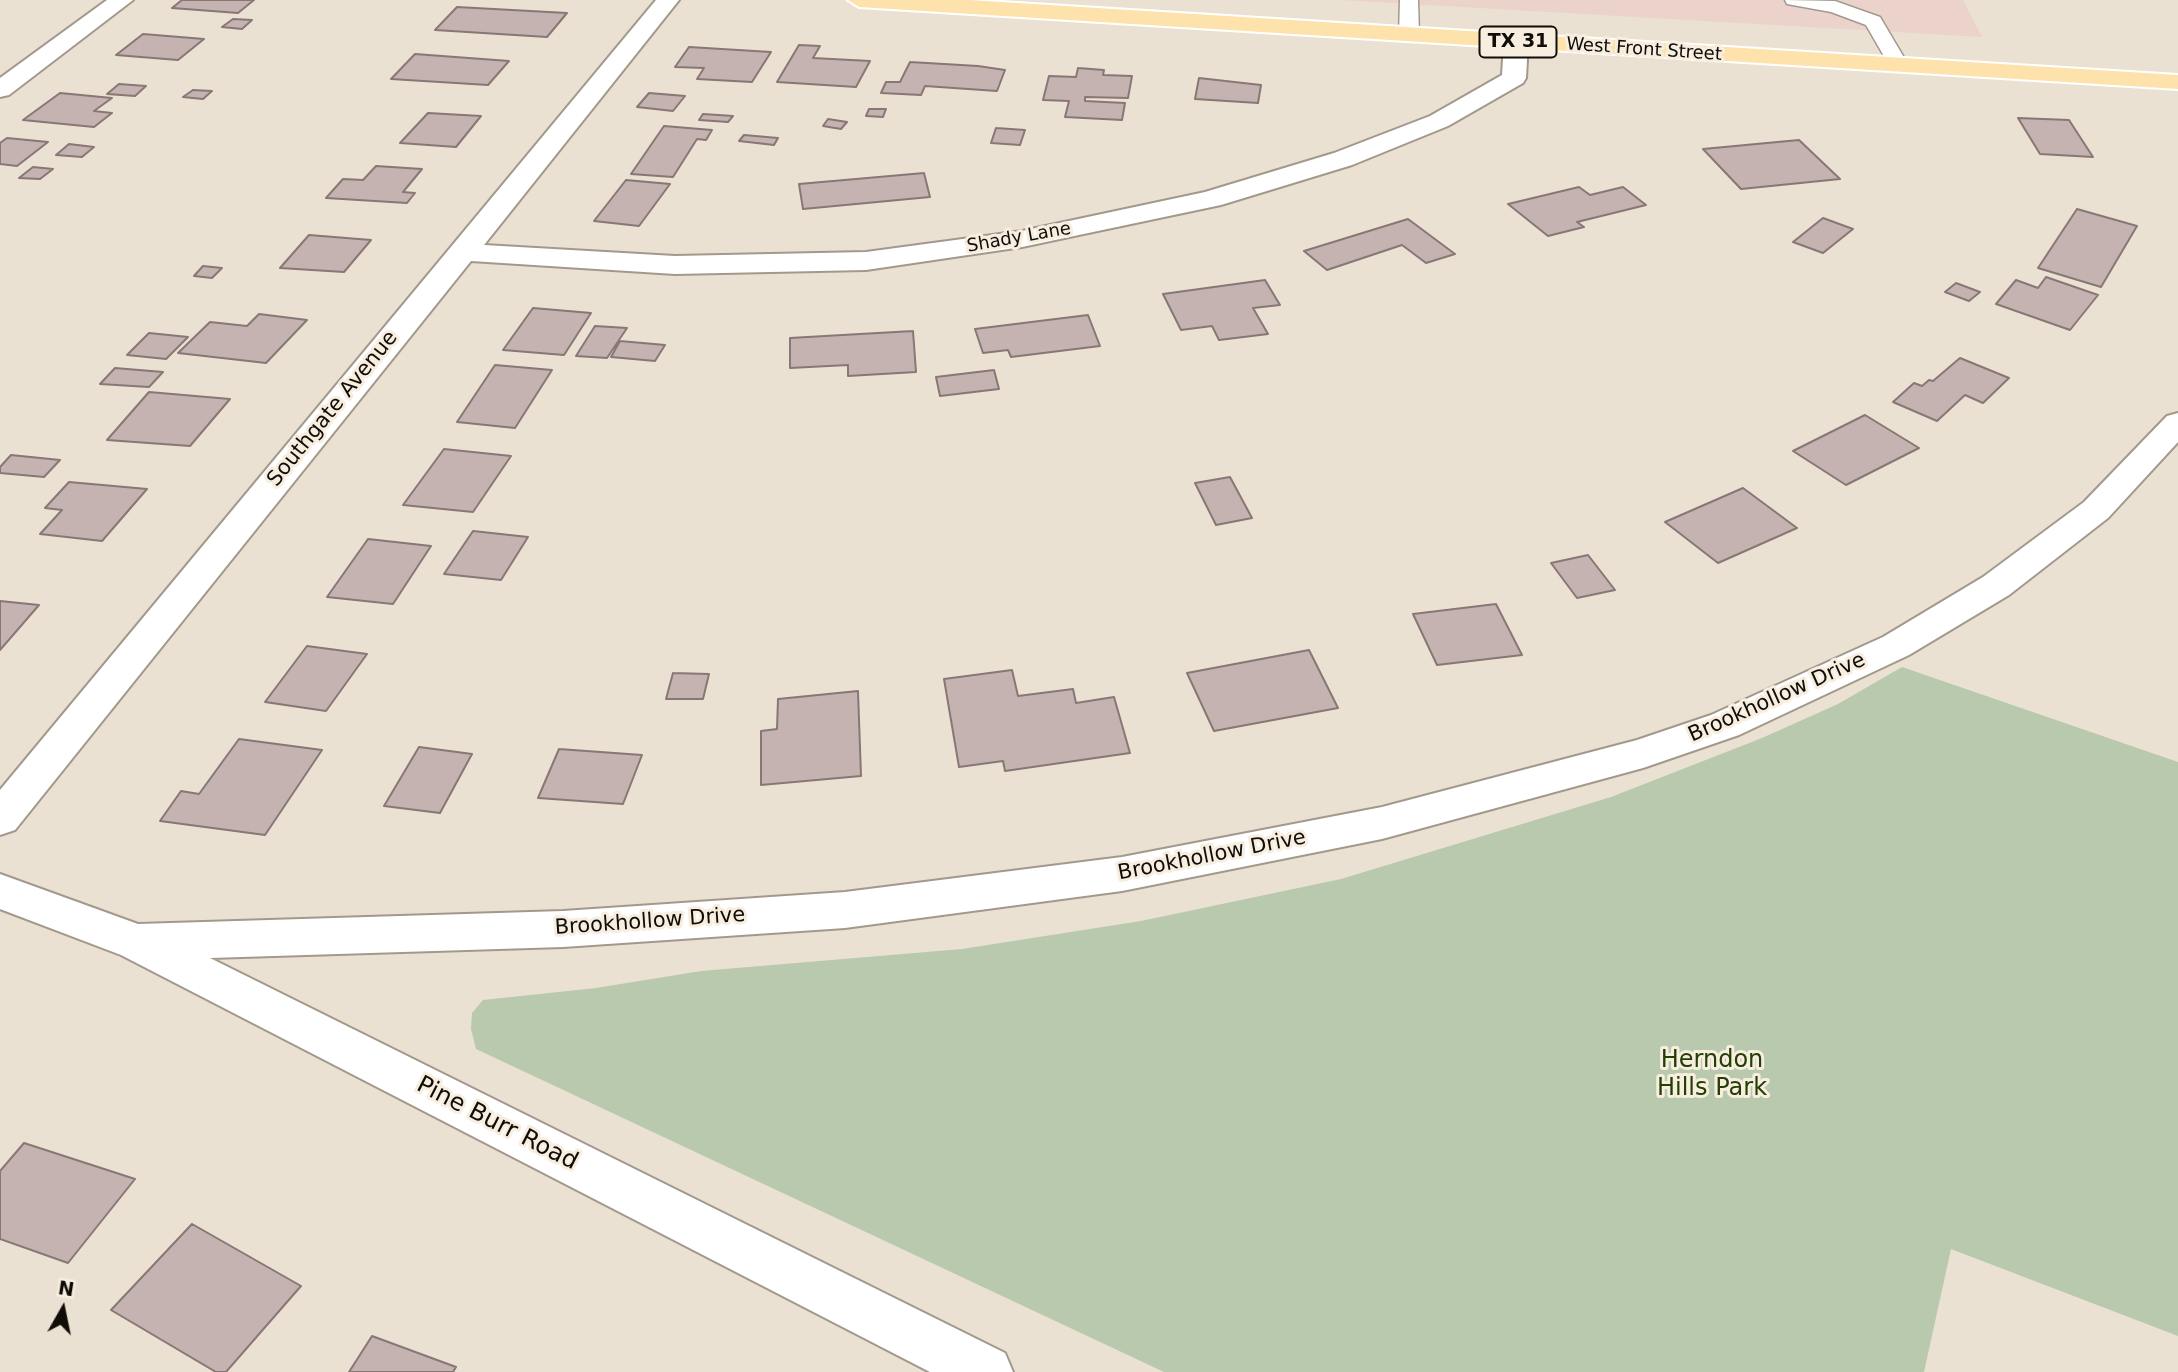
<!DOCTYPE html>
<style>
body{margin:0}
#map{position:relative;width:2178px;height:1372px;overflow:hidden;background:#ebe1d3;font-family:"DejaVu Sans",sans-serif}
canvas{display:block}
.north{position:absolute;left:28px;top:1274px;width:70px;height:70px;-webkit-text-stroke:5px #f8eee0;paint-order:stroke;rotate:9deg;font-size:19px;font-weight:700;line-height:28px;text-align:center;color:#100d08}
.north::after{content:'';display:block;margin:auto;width:24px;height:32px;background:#100d08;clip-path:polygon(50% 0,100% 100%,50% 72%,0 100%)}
</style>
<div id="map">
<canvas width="2178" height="1372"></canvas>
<div class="north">N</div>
</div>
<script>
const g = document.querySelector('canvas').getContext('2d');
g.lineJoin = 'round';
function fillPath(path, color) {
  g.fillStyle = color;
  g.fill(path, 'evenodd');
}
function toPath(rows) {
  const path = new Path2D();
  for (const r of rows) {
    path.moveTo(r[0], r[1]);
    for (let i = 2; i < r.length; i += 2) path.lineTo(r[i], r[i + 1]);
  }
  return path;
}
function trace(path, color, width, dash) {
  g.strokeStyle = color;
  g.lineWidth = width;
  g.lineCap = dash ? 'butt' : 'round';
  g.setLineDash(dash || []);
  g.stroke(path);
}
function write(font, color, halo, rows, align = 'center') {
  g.font = font + ' "DejaVu Sans",sans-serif';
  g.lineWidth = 6;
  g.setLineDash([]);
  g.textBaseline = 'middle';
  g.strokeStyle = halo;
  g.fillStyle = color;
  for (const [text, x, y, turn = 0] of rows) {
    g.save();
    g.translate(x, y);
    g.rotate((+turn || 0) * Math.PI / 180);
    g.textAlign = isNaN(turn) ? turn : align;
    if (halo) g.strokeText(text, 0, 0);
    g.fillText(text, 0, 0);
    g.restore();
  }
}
const commercial = toPath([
 [1341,0,1963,0,1982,37]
]);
const green = toPath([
 [1902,667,2178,762,2178,1336,1951,1249,1924,1372,1164,1372,476,1049,471,1029,472,1013,483,1000,596,988,701,971,962,949,1141,921,1341,879,1611,797,1762,738,1838,704]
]);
const building = toPath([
 [182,0,254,0,238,13,172,8,182,0],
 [457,7,567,13,547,37,435,30,457,7],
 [233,19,252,20,242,29,222,27,233,19],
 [143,34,204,39,178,60,116,55,143,34],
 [799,45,820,46,813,58,870,61,856,87,777,82,799,45],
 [689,47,771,52,752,82,697,79,704,68,675,67,689,47],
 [415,54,509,61,488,85,391,79,415,54],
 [910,62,978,66,1005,70,997,91,925,86,921,95,881,93,886,82,900,82,910,62],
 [1078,68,1104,70,1103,75,1132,76,1128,98,1085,97,1085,101,1125,103,1122,120,1065,117,1069,101,1043,100,1049,76,1076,77,1078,68],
 [1199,78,1261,85,1258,103,1195,99,1199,78],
 [119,84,146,86,135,96,107,94,119,84],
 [193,90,212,91,203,99,183,97,193,90],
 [60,93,112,98,94,111,112,113,94,127,23,120,60,93],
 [649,93,685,96,673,111,637,107,649,93],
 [869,109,886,109,883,117,866,116,869,109],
 [428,113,481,116,456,147,400,143,428,113],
 [703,114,733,116,728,122,699,120,703,114],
 [2018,118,2069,120,2093,157,2040,154,2018,118],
 [828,119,847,122,841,129,823,126,828,119],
 [664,126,712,130,706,140,697,139,673,177,631,174,664,126],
 [996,128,1025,130,1020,145,991,143,996,128],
 [744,135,778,138,774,145,739,141,744,135],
 [7,138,48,142,17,166,0,164,0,143,7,138],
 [1799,140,1840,179,1741,189,1703,149,1799,140],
 [69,144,94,147,82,157,56,155,69,144],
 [376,166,422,169,403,192,415,193,407,203,326,198,343,179,363,180,376,166],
 [33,167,53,169,40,179,19,178,33,167],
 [924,173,930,197,803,209,799,184,924,173],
 [626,180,670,184,639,226,594,221,626,180],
 [1579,187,1590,195,1623,187,1646,205,1577,222,1584,227,1548,236,1508,204,1579,187],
 [2077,209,2137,226,2101,287,2038,268,2077,209],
 [1823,218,1853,229,1823,253,1793,242,1823,218],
 [1408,219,1455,254,1426,263,1402,245,1327,270,1304,251,1408,219],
 [309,235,371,240,344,272,280,268,309,235],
 [203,266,222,268,212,278,194,276,203,266],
 [2046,277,2098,295,2070,330,1996,304,2016,280,2038,288,2046,277],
 [1265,280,1280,305,1253,308,1268,334,1219,340,1212,326,1181,330,1163,294,1265,280],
 [1956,283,1980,292,1969,301,1945,292,1956,283],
 [533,308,591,313,564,355,503,350,533,308],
 [259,314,307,320,266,363,178,353,210,322,247,326,259,314],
 [1088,315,1100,346,1011,357,1008,350,983,353,975,329,1088,315],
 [595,326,627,328,607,358,576,356,595,326],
 [913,331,916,372,848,376,848,365,790,368,790,338,913,331],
 [149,333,188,337,166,359,127,355,149,333],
 [620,341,665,345,655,361,611,357,620,341],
 [1960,358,2009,378,1983,403,1965,395,1937,421,1893,402,1914,383,1922,386,1929,380,1933,381,1960,358],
 [495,365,552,370,515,428,457,422,495,365],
 [115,368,163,372,149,387,100,384,115,368],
 [994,370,999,389,940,396,936,377,994,370],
 [149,392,230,399,190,446,107,440,149,392],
 [1865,415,1919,448,1846,485,1793,451,1865,415],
 [444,449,511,456,473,512,403,505,444,449],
 [11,455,60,460,44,477,0,473,0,467,11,455],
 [1230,477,1252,518,1216,525,1195,483,1230,477],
 [69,482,147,489,102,541,40,534,62,510,45,508,69,482],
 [1743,488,1797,528,1718,563,1665,522,1743,488],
 [473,531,528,537,501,580,444,574,473,531],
 [368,539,431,546,393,604,327,597,368,539],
 [1588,555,1615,590,1577,598,1551,563,1588,555],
 [0,601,39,605,0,650,0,601],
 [1496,604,1522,655,1437,665,1413,614,1496,604],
 [307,646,367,654,326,711,265,702,307,646],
 [1309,650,1338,708,1214,731,1187,673,1309,650],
 [1012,670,1018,696,1073,689,1076,703,1114,697,1130,753,1005,771,1003,761,959,767,944,679,1012,670],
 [673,673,709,674,703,699,666,699,673,673],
 [858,691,861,776,761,785,761,731,777,729,778,699,858,691],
 [239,739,322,750,265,835,160,821,181,791,199,794,239,739],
 [419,747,472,754,440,813,384,806,419,747],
 [559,749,642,755,623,804,538,798,559,749],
 [24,1143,135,1179,68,1263,0,1239,0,1171,24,1143],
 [192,1224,301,1286,226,1372,216,1372,111,1310,192,1224],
 [372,1336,456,1367,453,1372,349,1372,372,1336]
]);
const service = toPath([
 [1400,0,1418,0,1419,35,1416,39,1409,41,1399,35,1400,0],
 [1785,0,1835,1,1880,17,1909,66,1906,70,1892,70,1866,25,1831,12,1787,4,1785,0]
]);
const minor = toPath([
 [107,0,133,0,9,95,0,97,0,78,107,0],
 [656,0,679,0,484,245,675,256,866,252,1022,231,1205,192,1334,153,1430,116,1502,75,1504,42,1508,37,1516,35,1524,37,1528,42,1526,78,1523,83,1448,126,1352,165,1221,205,1022,247,866,270,675,274,471,261,15,830,0,835,0,790,656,0],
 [2178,413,2178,442,2108,518,2009,595,1909,655,1739,735,1643,768,1382,839,1122,891,845,928,563,947,210,958,1005,1353,1013,1372,930,1372,121,955,0,909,0,874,138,924,563,911,845,892,1122,857,1382,807,1637,740,1711,715,1883,637,1983,577,2084,502,2167,416,2178,413]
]);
const primary = toPath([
 [848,0,969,0,2178,75,2178,89,859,7,848,0]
]);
const farStreetnames = [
 ["West Front Street",1644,50,4],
 ["Shady Lane",1019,238,-10]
];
const shields = [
 [1518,42,77]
];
const shieldNames = [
 ["TX 31",1518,42]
];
const streetNames = [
 ["Southgate Avenue",333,409,-51],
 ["Brookhollow Drive",1777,698,-24],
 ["Brookhollow Drive",1212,856,-11],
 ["Brookhollow Drive",650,922,-4]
];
const nearParknames = [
 ["Herndon",1712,1061],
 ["Hills Park",1712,1089]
];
const nearStreetnames = [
 ["Pine Burr Road",497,1124,27]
];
fillPath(commercial, '#ebd2ca');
fillPath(green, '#b8c9ad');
fillPath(building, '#c5b3b1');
trace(building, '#887775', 2);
trace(service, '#a2998c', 3);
trace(minor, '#a2998c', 4);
trace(primary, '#fff', 4);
fillPath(service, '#fff');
fillPath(minor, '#fff');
fillPath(primary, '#fde2ac');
write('18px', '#100d08', '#f8eee0', farStreetnames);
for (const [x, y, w] of shields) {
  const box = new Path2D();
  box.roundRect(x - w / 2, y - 15.5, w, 31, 5);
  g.fillStyle = '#f8eee0';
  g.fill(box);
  trace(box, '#100d08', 2);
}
write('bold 19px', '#100d08', null, shieldNames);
write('21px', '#100d08', '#f8eee0', streetNames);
write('24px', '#223f04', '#f8eee0', nearParknames);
write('24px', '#100d08', '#f8eee0', nearStreetnames);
</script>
